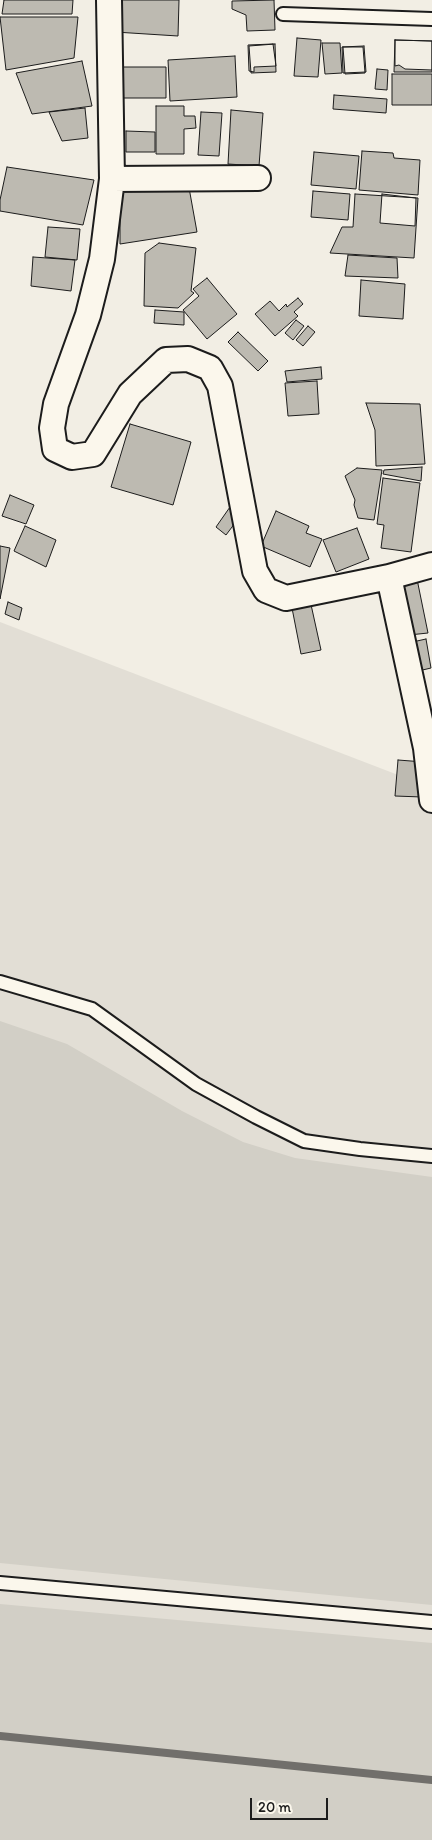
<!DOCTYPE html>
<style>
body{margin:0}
#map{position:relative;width:432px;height:1840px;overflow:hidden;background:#f2eee4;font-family:Itim,sans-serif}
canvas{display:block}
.scale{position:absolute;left:250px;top:1798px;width:78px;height:22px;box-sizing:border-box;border:2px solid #1c1c1c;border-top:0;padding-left:6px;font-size:15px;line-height:18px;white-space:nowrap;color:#1c1c1c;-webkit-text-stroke:4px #fbf7ec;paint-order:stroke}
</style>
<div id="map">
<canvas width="432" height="1840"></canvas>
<div class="scale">20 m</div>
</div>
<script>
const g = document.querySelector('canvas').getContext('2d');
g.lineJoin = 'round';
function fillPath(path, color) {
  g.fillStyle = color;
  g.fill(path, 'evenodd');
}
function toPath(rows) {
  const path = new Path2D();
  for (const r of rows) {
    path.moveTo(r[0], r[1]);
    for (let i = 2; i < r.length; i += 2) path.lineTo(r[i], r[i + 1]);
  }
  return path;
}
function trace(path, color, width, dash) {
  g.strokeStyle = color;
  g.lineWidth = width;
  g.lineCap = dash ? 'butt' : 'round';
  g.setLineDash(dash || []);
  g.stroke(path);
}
const built = toPath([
 [0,622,432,788,432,1840,0,1840]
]);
const green = toPath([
 [0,1021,67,1044,182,1111,243,1142,295,1158,432,1177,432,1605,0,1563],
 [0,1604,432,1643,432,1840,0,1840]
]);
const stream = toPath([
 [0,1736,432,1780]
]);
const building = toPath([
 [4,0,73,0,72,14,2,14,4,0],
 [114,0,179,0,178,36,115,32,114,0],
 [274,0,275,30,247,31,246,15,232,9,232,1,274,0],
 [0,17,78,17,74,58,6,70,0,17],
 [297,38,321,40,318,77,294,76,297,38],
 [395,40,432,41,432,70,405,69,399,65,395,66,395,40],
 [395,40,432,41,432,72,394,72,395,40],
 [322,43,340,43,342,73,325,74,322,43],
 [273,44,276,66,254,67,254,72,249,71,248,45,273,44],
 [275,44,276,72,251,73,249,46,275,44],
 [364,46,366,72,343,73,342,47,364,46],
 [343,47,363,47,365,73,345,74,343,47],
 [235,56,237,97,170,101,168,60,235,56],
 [82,61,92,106,32,114,16,73,82,61],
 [116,67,166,67,166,98,117,98,116,67],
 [377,69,388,70,387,90,375,89,377,69],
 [392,74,432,74,432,105,392,105,392,74],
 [334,95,387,99,386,113,333,109,334,95],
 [156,106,184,106,184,116,195,116,196,128,184,129,184,154,156,154,156,106],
 [85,108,88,138,62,141,49,112,85,108],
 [231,110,263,113,259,166,228,164,231,110],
 [201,112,222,113,219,156,198,155,201,112],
 [126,131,155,132,155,152,126,152,126,131],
 [362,151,393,153,394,158,420,160,418,195,359,190,362,151],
 [314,152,359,156,356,189,311,185,314,152],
 [7,167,94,180,83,225,0,211,0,200,7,167],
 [186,171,197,232,120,244,120,185,186,171],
 [313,191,350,194,348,220,311,217,313,191],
 [355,194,418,198,414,258,330,253,342,227,353,227,355,194],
 [382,194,416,198,415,226,380,223,382,194],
 [48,227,80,229,77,260,45,257,48,227],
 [159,243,196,248,191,291,194,293,178,308,144,306,145,253,159,243],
 [348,255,397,258,398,278,345,276,348,255],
 [33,257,75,260,71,291,31,286,33,257],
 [207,278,237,314,207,339,183,310,199,296,193,289,207,278],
 [361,280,405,284,403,319,359,316,361,280],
 [298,298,303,304,294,312,298,316,275,336,255,314,270,301,279,311,286,304,287,307,298,298],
 [155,310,184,312,184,325,154,323,155,310],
 [296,320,304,326,293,340,285,333,296,320],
 [308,326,315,332,303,346,296,340,308,326],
 [238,332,268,361,258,371,228,342,238,332],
 [321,367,322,379,287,382,285,371,321,367],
 [317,381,319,414,288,416,285,383,317,381],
 [366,403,420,404,425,464,376,466,375,430,366,403],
 [130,424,191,442,173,505,111,487,130,424],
 [422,467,421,481,383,474,384,470,422,467],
 [357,468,382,470,374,520,358,518,354,505,355,500,345,476,357,468],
 [383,478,420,483,411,552,381,548,384,525,377,524,383,478],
 [10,495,34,505,26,524,2,516,10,495],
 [230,507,241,515,226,535,216,527,230,507],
 [276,511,309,526,306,533,322,539,310,567,261,546,276,511],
 [25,526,56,540,46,567,14,551,25,526],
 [357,528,369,559,336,572,323,540,357,528],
 [0,546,10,548,0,599,0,546],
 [417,579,428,633,409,635,398,580,417,579],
 [310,600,321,650,301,654,291,603,310,600],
 [8,602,22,608,19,620,5,614,8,602],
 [426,639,431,668,414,672,408,643,426,639],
 [398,760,424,762,422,797,395,796,398,760]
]);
const lane = toPath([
 [283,14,432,19],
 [0,982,92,1009,196,1084,256,1117,304,1141,360,1149,432,1156],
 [0,1583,432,1622]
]);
const street = toPath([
 [109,0,112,179,102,259,88,315,56,404,52,428,55,449,72,457,93,454,130,394,166,360,188,359,210,368,220,386,255,571,266,590,286,598,389,577,432,565],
 [112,179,258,178],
 [389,577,426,748,432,800]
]);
fillPath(built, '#e2ded5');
fillPath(green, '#d2cfc6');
trace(stream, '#716f6b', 8);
fillPath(building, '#bdbab1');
trace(building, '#1c1c1c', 1);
trace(lane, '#1c1c1c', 16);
trace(street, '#1c1c1c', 28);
trace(lane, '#fbf7ec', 12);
trace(street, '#fbf7ec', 24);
</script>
